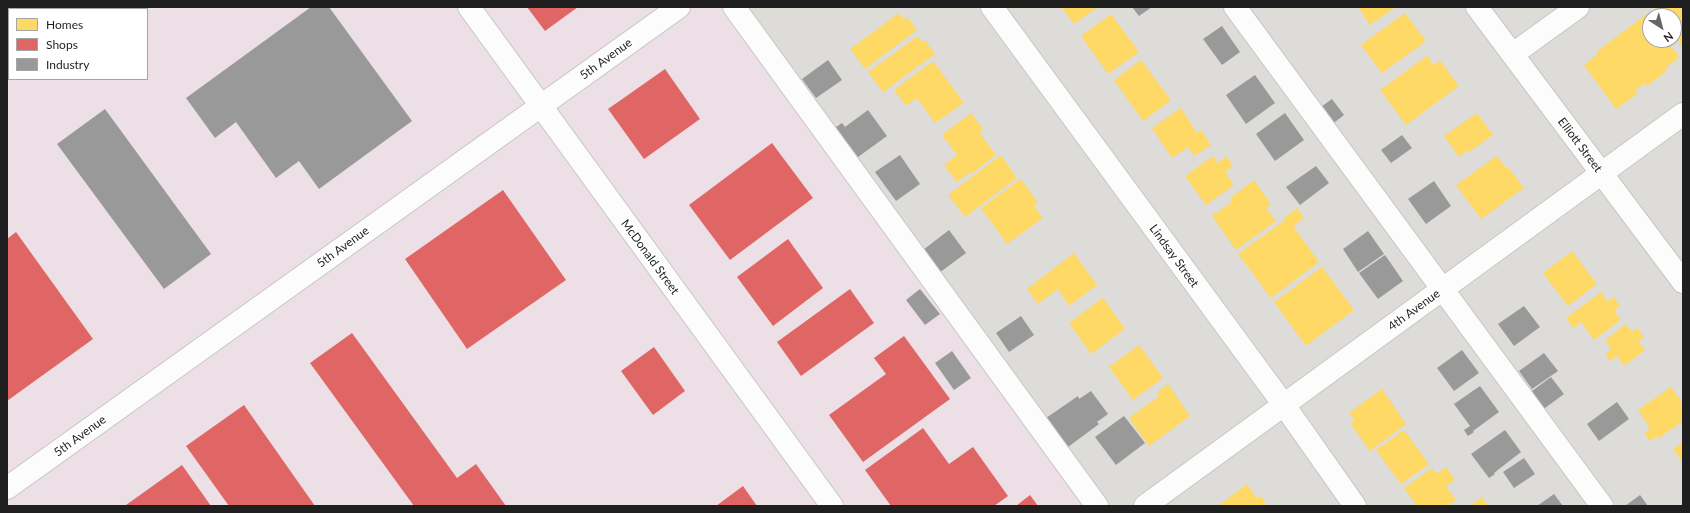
<!DOCTYPE html>
<style>
body{margin:0}
#map{position:relative;width:1690px;height:513px;overflow:hidden;background:#eeede8;font-family:Lato,sans-serif}
canvas{display:block}
.frame{position:absolute;inset:0;border:8px solid #1f1f1f;pointer-events:none}
.legend{position:absolute;left:8px;top:8px;width:140px;height:72px;box-sizing:border-box;background:#fff;border:1px solid #a5a5a5;margin:0;padding:5px 7px;list-style:none;font-size:12px;color:#1f1f1f}
.legend li{display:flex;align-items:center;gap:8px;height:20px}
.legend b{width:20px;border:1px solid #a5a5a5}
.north{position:absolute;left:1642px;top:8px;width:40px;height:40px;box-sizing:border-box;background:#fff;border:1px solid #a5a5a5;border-radius:50%;rotate:144deg;font-size:11px;font-weight:700;line-height:16px;text-align:center;color:#1f1f1f}
.north::after{content:'';display:block;margin:auto;width:14px;height:18px;background:#676765;clip-path:polygon(50% 0,100% 100%,50% 72%,0 100%)}
</style>
<div id="map">
<canvas width="1690" height="513"></canvas>
<div class="frame"></div>
<ul class="legend">
<li><b style="height:11px;background:#ffd966"></b>Homes</li>
<li><b style="height:11px;background:#e06666"></b>Shops</li>
<li><b style="height:11px;background:#999"></b>Industry</li>
</ul>
<div class="north">N</div>
</div>
<script>
const g = document.querySelector('canvas').getContext('2d');
g.lineJoin = 'round';
function fillPath(path, color) {
  g.fillStyle = color;
  g.fill(path, 'evenodd');
}
function toPath(rows) {
  const path = new Path2D();
  for (const r of rows) {
    path.moveTo(r[0], r[1]);
    for (let i = 2; i < r.length; i += 2) path.lineTo(r[i], r[i + 1]);
  }
  return path;
}
function trace(path, color, width, dash) {
  g.strokeStyle = color;
  g.lineWidth = width;
  g.lineCap = dash ? 'butt' : 'round';
  g.setLineDash(dash || []);
  g.stroke(path);
}
function write(font, color, halo, rows, align = 'center') {
  g.font = font + ' Lato,sans-serif';
  g.lineWidth = 4;
  g.setLineDash([]);
  g.textBaseline = 'middle';
  g.strokeStyle = halo;
  g.fillStyle = color;
  for (const [text, x, y, turn = 0] of rows) {
    g.save();
    g.translate(x, y);
    g.rotate((+turn || 0) * Math.PI / 180);
    g.textAlign = isNaN(turn) ? turn : align;
    if (halo) g.strokeText(text, 0, 0);
    g.fillText(text, 0, 0);
    g.restore();
  }
}
const residential = toPath([
 [719,7,1683,7,1683,506,1083,506],
 [1650,16,1674,16,1674,40,1650,40]
]);
const industrial = toPath([
 [7,7,722,7,1083,506,7,506],
 [9,9,147,9,147,79,9,79]
]);
const homes = toPath([
 [1061,7,1098,7,1074,24],
 [1358,7,1396,7,1370,25],
 [1657,7,1683,7,1683,48,1674,36,1674,16,1659,16,1654,9],
 [899,13,903,19,907,17,917,30,865,69,850,49],
 [1405,13,1426,41,1382,73,1361,45],
 [1111,14,1139,52,1108,74,1081,36],
 [1647,14,1650,18,1650,40,1666,40,1679,57,1665,69,1667,71,1647,86,1645,83,1635,91,1637,94,1616,109,1584,65,1598,54,1596,52],
 [918,36,923,42,925,40,935,54,883,92,868,72],
 [1427,56,1434,65,1440,60,1459,86,1406,125,1380,90],
 [1141,60,1171,100,1143,121,1114,80],
 [933,61,964,103,935,123,917,98,906,106,894,90],
 [1181,108,1197,133,1201,130,1211,145,1194,156,1188,147,1172,158,1152,128],
 [971,113,983,129,979,132,996,155,971,174,970,172,957,182,944,165,957,155,942,135],
 [1477,113,1493,135,1469,152,1468,150,1459,157,1444,136],
 [1001,155,1017,178,965,217,948,195],
 [1213,156,1218,163,1226,156,1233,166,1225,172,1234,185,1206,205,1185,176],
 [1497,156,1506,168,1508,167,1524,188,1481,219,1456,185],
 [1021,179,1038,203,1034,206,1043,218,1007,244,981,208],
 [1254,180,1271,204,1266,208,1276,221,1236,250,1212,216,1232,202,1230,198],
 [1297,208,1304,218,1293,226,1319,262,1271,298,1238,254,1286,219,1284,218],
 [1572,251,1597,284,1568,306,1543,273],
 [1074,253,1097,285,1069,306,1058,289,1038,304,1027,289],
 [1322,267,1354,310,1306,346,1274,302],
 [1601,292,1608,302,1614,297,1620,306,1614,311,1621,320,1594,340,1581,322,1573,328,1566,318],
 [1103,298,1125,329,1091,354,1069,323],
 [1626,324,1632,332,1637,328,1644,337,1638,341,1645,350,1624,366,1617,356,1610,361,1605,354,1611,349,1605,340],
 [1139,345,1163,378,1133,400,1109,367],
 [1168,384,1190,416,1149,446,1129,418,1159,396,1157,392],
 [1671,387,1682,402,1679,404,1683,409,1683,421,1659,438,1657,436,1650,441,1644,433,1650,428,1638,410],
 [1382,389,1406,424,1370,451,1350,423,1355,420,1349,413],
 [1404,430,1429,464,1401,484,1376,450],
 [1683,442,1683,463,1673,449],
 [1446,467,1455,480,1446,486,1456,500,1448,506,1417,506,1404,488,1432,468,1436,474],
 [1247,484,1257,498,1261,496,1266,503,1263,506,1218,506],
 [1482,497,1488,506,1470,506]
]);
const shops = toPath([
 [527,7,578,7,545,31],
 [665,69,700,119,644,159,608,109],
 [772,143,813,198,730,260,689,205],
 [503,190,566,280,467,349,405,259],
 [16,232,93,339,7,401,7,239],
 [788,239,823,288,773,326,737,277],
 [850,289,874,323,801,376,777,342],
 [352,333,457,478,476,464,506,506,414,506,310,363],
 [904,336,950,399,863,462,829,415,886,374,874,358],
 [654,347,685,391,653,415,621,371],
 [244,405,315,506,229,506,186,446],
 [923,428,949,464,973,447,1008,496,994,506,891,506,865,470],
 [182,465,211,506,127,506,126,505],
 [743,486,757,506,716,506],
 [1030,495,1038,506,1016,506]
]);
const industry = toPath([
 [311,7,329,7,412,121,319,189,299,161,276,178,236,122,215,138,186,98],
 [1132,7,1152,7,1139,16],
 [1222,26,1240,52,1222,65,1203,39],
 [828,60,842,80,816,98,802,79],
 [1255,75,1275,103,1246,124,1226,95],
 [1332,99,1344,115,1331,125,1318,109],
 [105,109,211,254,164,289,57,144],
 [868,110,887,136,858,157,840,133,838,135,833,129,842,123,845,127],
 [1285,113,1304,140,1275,161,1256,134],
 [1402,135,1412,148,1391,163,1381,150],
 [900,155,920,184,896,201,875,172],
 [1316,166,1329,183,1300,205,1286,187],
 [1434,181,1451,206,1426,224,1408,199],
 [949,230,966,253,939,273,923,250],
 [1368,231,1384,254,1358,272,1343,249],
 [1385,255,1403,281,1378,299,1359,273],
 [920,289,940,314,925,325,906,300],
 [1524,306,1540,327,1514,346,1498,324],
 [1021,316,1034,335,1009,352,996,333],
 [1462,350,1479,373,1454,391,1437,368],
 [952,351,971,378,954,390,935,363],
 [1544,353,1558,371,1532,389,1519,371],
 [1551,377,1564,394,1541,411,1528,394],
 [1480,386,1499,412,1473,431,1474,432,1468,436,1464,430,1470,426,1454,404],
 [1091,391,1108,414,1097,422,1099,424,1068,447,1046,418,1078,396,1079,399],
 [1617,402,1629,419,1599,441,1587,424],
 [1124,416,1145,443,1116,465,1095,437],
 [1505,430,1521,452,1494,473,1495,474,1489,478,1471,454],
 [1524,458,1535,474,1514,488,1503,472],
 [1554,494,1563,506,1537,506],
 [1640,495,1648,506,1625,506]
]);
const minor = toPath([
 [469,7,832,506],
 [734,7,1097,506],
 [992,7,1284,405,1355,506],
 [1235,7,1602,506],
 [1477,7,1683,282],
 [1513,54,1578,7],
 [7,488,679,7],
 [1145,506,1683,114]
]);
const streetNames = [
 ["5th Avenue",606,59,-36],
 ["Elliott Street",1580,145,53],
 ["5th Avenue",343,247,-36],
 ["Lindsay Street",1174,256,54],
 ["McDonald Street",650,257,54],
 ["4th Avenue",1414,310,-36],
 ["5th Avenue",80,436,-36]
];
fillPath(residential, '#dddcd9');
fillPath(industrial, '#ece0e6');
fillPath(homes, '#ffd966');
fillPath(shops, '#e06666');
fillPath(industry, '#999');
trace(minor, '#c6c6c4', 24);
trace(minor, '#fcfcfc', 22);
write('12px', '#1f1f1f', '#fff', streetNames);
</script>
